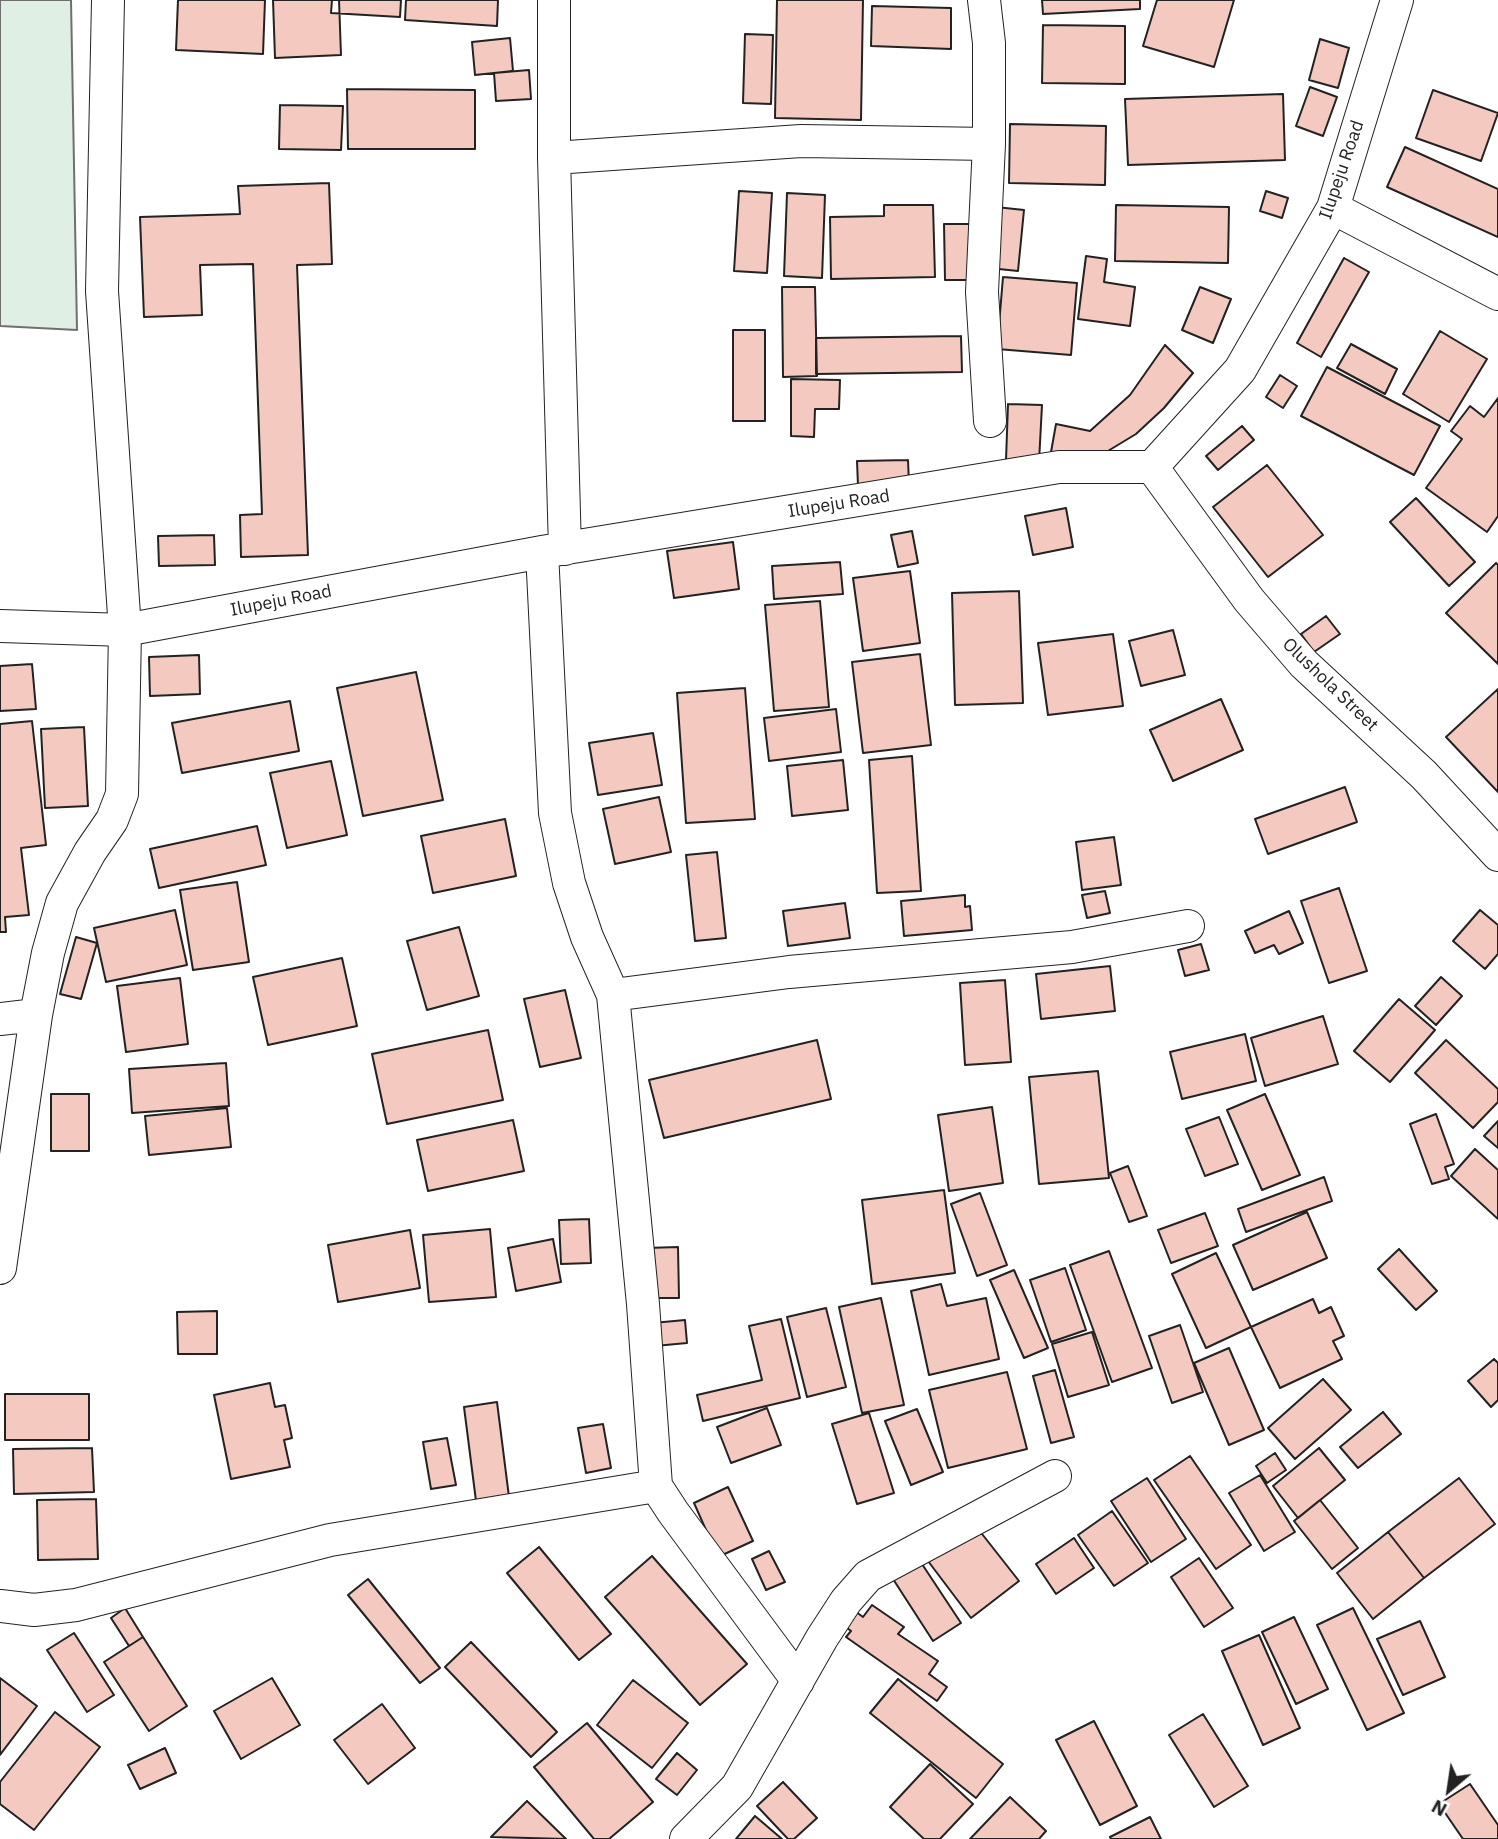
<!DOCTYPE html>
<style>
body{margin:0}
#map{position:relative;width:1498px;height:1839px;overflow:hidden;background:#fff;font-family:"IBM Plex Sans",sans-serif}
canvas{display:block}
.north{position:absolute;left:1414px;top:1755px;width:70px;height:70px;-webkit-text-stroke:5px #fff;paint-order:stroke;rotate:209deg;font-size:19px;font-weight:700;line-height:28px;text-align:center;color:#222}
.north::after{content:'';display:block;margin:auto;width:24px;height:32px;background:#222;clip-path:polygon(50% 0,100% 100%,50% 72%,0 100%)}
</style>
<div id="map">
<canvas width="1498" height="1839"></canvas>
<div class="north">N</div>
</div>
<script>
const g = document.querySelector('canvas').getContext('2d');
g.lineJoin = 'round';
function fillPath(path, color) {
  g.fillStyle = color;
  g.fill(path, 'evenodd');
}
function toPath(rows) {
  const path = new Path2D();
  for (const r of rows) {
    path.moveTo(r[0], r[1]);
    for (let i = 2; i < r.length; i += 2) path.lineTo(r[i], r[i + 1]);
  }
  return path;
}
function trace(path, color, width, dash) {
  g.strokeStyle = color;
  g.lineWidth = width;
  g.lineCap = dash ? 'butt' : 'round';
  g.setLineDash(dash || []);
  g.stroke(path);
}
function write(font, color, halo, rows, align = 'center') {
  g.font = font + ' "IBM Plex Sans",sans-serif';
  g.lineWidth = 5;
  g.setLineDash([]);
  g.textBaseline = 'middle';
  g.strokeStyle = halo;
  g.fillStyle = color;
  for (const [text, x, y, turn = 0] of rows) {
    g.save();
    g.translate(x, y);
    g.rotate((+turn || 0) * Math.PI / 180);
    g.textAlign = isNaN(turn) ? turn : align;
    if (halo) g.strokeText(text, 0, 0);
    g.fillText(text, 0, 0);
    g.restore();
  }
}
const green = toPath([
 [0,0,71,0,77,330,0,326,0,0]
]);
const building = toPath([
 [178,0,265,0,263,54,176,50,178,0],
 [273,0,339,0,341,55,275,58,273,0],
 [332,0,401,0,400,17,331,13,332,0],
 [406,0,498,0,497,26,405,20,406,0],
 [777,0,863,0,861,120,775,118,777,0],
 [1042,0,1140,0,1140,9,1043,14,1042,0],
 [1157,0,1234,0,1214,67,1143,46,1157,0],
 [872,6,951,8,951,49,871,46,872,6],
 [1043,25,1125,26,1125,84,1042,83,1043,25],
 [745,34,773,35,771,104,743,103,745,34],
 [510,38,513,71,475,75,472,42,510,38],
 [1320,39,1349,48,1338,88,1309,80,1320,39],
 [529,70,531,99,496,101,494,73,529,70],
 [1310,87,1337,97,1323,136,1296,126,1310,87],
 [347,89,475,90,475,149,348,149,347,89],
 [1433,90,1498,113,1481,161,1416,138,1433,90],
 [1283,94,1285,160,1128,165,1125,99,1283,94],
 [280,105,343,106,341,150,279,149,280,105],
 [1010,124,1106,126,1105,185,1009,183,1010,124],
 [1405,147,1498,189,1498,237,1387,187,1405,147],
 [329,183,332,264,297,265,308,555,241,557,240,515,262,514,253,264,200,265,202,315,144,317,140,217,240,214,238,186,329,183],
 [739,191,772,193,767,273,734,271,739,191],
 [1266,191,1288,198,1282,218,1260,211,1266,191],
 [787,193,825,195,822,278,784,276,787,193],
 [884,205,933,205,935,277,831,279,830,217,884,216,884,205],
 [1116,205,1229,207,1228,263,1115,261,1116,205],
 [996,207,1024,210,1018,271,989,268,996,207],
 [944,224,973,224,974,280,945,280,944,224],
 [1086,256,1107,259,1104,282,1135,287,1130,326,1078,319,1086,256],
 [1344,258,1369,272,1321,357,1297,343,1344,258],
 [1003,277,1077,283,1071,355,997,349,1003,277],
 [782,287,815,287,817,376,783,377,782,287],
 [1200,287,1231,299,1213,343,1182,330,1200,287],
 [733,330,765,330,765,421,733,421,733,330],
 [1440,331,1487,359,1449,422,1403,394,1440,331],
 [961,336,962,372,816,374,816,338,961,336],
 [1351,344,1397,369,1385,394,1337,368,1351,344],
 [1165,345,1193,373,1164,408,1136,434,1093,460,1051,452,1056,424,1090,431,1130,395,1165,345],
 [1327,367,1440,426,1414,475,1301,416,1327,367],
 [1280,375,1297,386,1283,408,1266,397,1280,375],
 [791,379,840,380,839,409,815,409,814,437,791,436,791,379],
 [1498,398,1498,516,1487,532,1426,488,1462,439,1451,431,1470,406,1484,417,1498,398],
 [1008,404,1042,405,1039,462,1006,460,1008,404],
 [1242,426,1254,440,1218,470,1206,456,1242,426],
 [908,460,909,484,858,486,857,461,908,460],
 [1267,465,1323,535,1268,577,1213,507,1267,465],
 [1416,498,1475,562,1449,586,1390,522,1416,498],
 [1066,508,1073,547,1033,555,1025,516,1066,508],
 [912,531,918,563,898,567,891,535,912,531],
 [214,535,215,565,159,566,158,536,214,535],
 [733,542,739,589,674,598,667,551,733,542],
 [840,562,843,594,774,599,772,566,840,562],
 [1496,563,1498,565,1498,664,1446,613,1496,563],
 [910,571,920,643,863,651,853,578,910,571],
 [1019,591,1023,703,955,705,952,593,1019,591],
 [820,601,829,707,774,711,765,605,820,601],
 [1326,616,1340,634,1314,652,1301,634,1326,616],
 [1173,630,1185,675,1141,686,1129,641,1173,630],
 [1113,634,1123,706,1048,715,1038,643,1113,634],
 [920,654,931,745,863,753,852,662,920,654],
 [199,655,200,694,150,696,149,657,199,655],
 [32,664,36,709,0,711,0,666,32,664],
 [416,672,443,800,363,816,337,688,416,672],
 [745,688,755,819,686,823,677,693,745,688],
 [1498,689,1498,792,1446,737,1498,689],
 [1221,699,1243,750,1173,781,1150,730,1221,699],
 [290,701,299,751,182,773,172,723,290,701],
 [836,709,841,752,769,761,764,718,836,709],
 [32,721,46,845,21,848,29,915,5,917,6,932,0,932,0,724,32,721],
 [84,727,88,806,45,808,41,729,84,727],
 [653,733,662,785,598,795,589,743,653,733],
 [912,756,921,891,877,893,869,760,912,756],
 [843,760,848,810,792,816,787,766,843,760],
 [331,761,347,835,287,848,270,773,331,761],
 [1345,787,1357,822,1268,854,1255,819,1345,787],
 [659,797,671,852,615,864,603,809,659,797],
 [505,819,516,876,433,893,421,836,505,819],
 [257,826,266,865,159,888,150,849,257,826],
 [1114,837,1121,885,1082,890,1076,842,1114,837],
 [717,852,726,938,695,941,686,855,717,852],
 [237,882,249,962,193,970,180,890,237,882],
 [1339,888,1367,971,1329,983,1301,901,1339,888],
 [1105,891,1110,913,1087,918,1082,895,1105,891],
 [965,895,965,907,970,906,972,930,904,936,901,901,965,895],
 [845,903,850,938,788,946,783,911,845,903],
 [175,910,187,965,106,982,94,928,175,910],
 [1480,910,1498,925,1498,954,1485,969,1453,941,1480,910],
 [1289,911,1303,943,1279,954,1274,945,1255,953,1245,931,1289,911],
 [459,927,479,996,427,1010,407,941,459,927],
 [76,937,97,943,81,999,60,994,76,937],
 [1201,944,1209,970,1185,976,1178,950,1201,944],
 [342,958,357,1026,268,1045,253,977,342,958],
 [1110,966,1115,1011,1041,1019,1036,974,1110,966],
 [1441,977,1462,996,1436,1025,1415,1006,1441,977],
 [180,978,188,1044,126,1052,117,986,180,978],
 [1005,980,1011,1062,965,1065,960,983,1005,980],
 [565,990,581,1058,540,1067,524,999,565,990],
 [1399,999,1435,1030,1390,1082,1354,1051,1399,999],
 [1323,1016,1338,1064,1265,1086,1251,1038,1323,1016],
 [488,1030,503,1100,387,1124,372,1054,488,1030],
 [1245,1034,1256,1081,1182,1099,1170,1052,1245,1034],
 [817,1040,831,1099,664,1138,649,1080,817,1040],
 [1446,1040,1498,1089,1498,1102,1473,1128,1415,1073,1446,1040],
 [226,1063,229,1106,132,1113,129,1069,226,1063],
 [1098,1071,1109,1178,1039,1184,1029,1077,1098,1071],
 [51,1094,89,1094,89,1151,51,1151,51,1094],
 [1265,1094,1300,1175,1262,1190,1227,1110,1265,1094],
 [992,1107,1003,1183,949,1191,938,1115,992,1107],
 [227,1108,231,1147,149,1155,145,1116,227,1108],
 [1436,1114,1454,1164,1445,1167,1449,1179,1432,1184,1410,1124,1436,1114],
 [1219,1117,1238,1164,1205,1176,1186,1129,1219,1117],
 [513,1120,524,1171,428,1191,417,1140,513,1120],
 [1498,1121,1498,1148,1484,1136,1498,1121],
 [1475,1149,1498,1170,1498,1219,1451,1176,1475,1149],
 [1128,1166,1147,1216,1129,1222,1110,1173,1128,1166],
 [1324,1177,1332,1201,1246,1232,1238,1209,1324,1177],
 [944,1190,955,1273,872,1284,862,1200,944,1190],
 [980,1193,1007,1265,977,1276,951,1204,980,1193],
 [1307,1212,1327,1258,1253,1290,1233,1245,1307,1212],
 [1205,1213,1218,1246,1171,1263,1158,1230,1205,1213],
 [589,1219,591,1263,561,1264,559,1220,589,1219],
 [490,1229,496,1297,429,1302,423,1235,490,1229],
 [410,1230,420,1288,338,1302,328,1245,410,1230],
 [553,1239,561,1282,516,1291,508,1248,553,1239],
 [678,1247,679,1298,647,1298,646,1248,678,1247],
 [1399,1249,1437,1291,1416,1310,1378,1269,1399,1249],
 [1109,1251,1152,1368,1112,1382,1070,1265,1109,1251],
 [1216,1253,1251,1327,1206,1348,1172,1274,1216,1253],
 [1065,1268,1086,1330,1051,1342,1030,1280,1065,1268],
 [1014,1270,1048,1348,1024,1358,990,1280,1014,1270],
 [941,1284,947,1306,986,1298,999,1359,929,1375,911,1291,941,1284],
 [881,1298,904,1405,862,1413,839,1307,881,1298],
 [1313,1299,1319,1313,1331,1307,1344,1336,1333,1341,1342,1359,1280,1388,1251,1327,1313,1299],
 [826,1308,846,1387,807,1397,787,1317,826,1308],
 [217,1311,217,1354,178,1354,177,1312,217,1311],
 [781,1319,800,1398,703,1421,697,1395,762,1380,749,1326,781,1319],
 [685,1320,687,1343,655,1346,653,1323,685,1320],
 [1180,1325,1203,1392,1172,1403,1149,1336,1180,1325],
 [1092,1332,1109,1385,1068,1397,1052,1344,1092,1332],
 [1229,1348,1264,1430,1229,1445,1194,1363,1229,1348],
 [1494,1359,1498,1363,1498,1400,1491,1407,1468,1381,1494,1359],
 [1055,1370,1074,1437,1051,1443,1033,1376,1055,1370],
 [1007,1372,1027,1449,948,1468,929,1390,1007,1372],
 [1323,1379,1351,1410,1295,1459,1268,1428,1323,1379],
 [270,1383,275,1407,285,1405,292,1438,284,1440,290,1467,231,1479,214,1395,270,1383],
 [5,1394,89,1394,89,1440,5,1440,5,1394],
 [497,1402,509,1497,476,1501,464,1407,497,1402],
 [767,1408,781,1445,731,1463,717,1427,767,1408],
 [917,1409,943,1472,911,1485,885,1421,917,1409],
 [1383,1412,1401,1434,1358,1468,1340,1447,1383,1412],
 [869,1413,894,1493,857,1504,832,1424,869,1413],
 [603,1424,611,1468,586,1473,578,1428,603,1424],
 [447,1438,456,1485,431,1489,423,1442,447,1438],
 [92,1448,94,1492,14,1494,13,1449,92,1448],
 [1319,1448,1345,1480,1298,1518,1273,1486,1319,1448],
 [1275,1453,1286,1470,1267,1483,1256,1466,1275,1453],
 [1190,1456,1251,1545,1216,1569,1154,1480,1190,1456],
 [1260,1475,1295,1532,1264,1551,1229,1493,1260,1475],
 [1147,1478,1186,1539,1151,1562,1111,1501,1147,1478],
 [1459,1478,1495,1524,1424,1578,1388,1532,1459,1478],
 [728,1487,753,1541,718,1557,694,1503,728,1487],
 [96,1499,98,1559,38,1560,37,1500,96,1499],
 [1320,1500,1358,1548,1332,1569,1294,1521,1320,1500],
 [1112,1511,1148,1563,1114,1586,1078,1535,1112,1511],
 [975,1525,1019,1581,971,1618,928,1561,975,1525],
 [1388,1532,1424,1578,1373,1619,1337,1573,1388,1532],
 [1074,1538,1094,1568,1056,1594,1036,1564,1074,1538],
 [539,1547,611,1634,579,1660,507,1573,539,1547],
 [769,1551,785,1582,766,1590,752,1559,769,1551],
 [652,1556,747,1664,700,1705,605,1597,652,1556],
 [1199,1558,1233,1608,1204,1627,1171,1577,1199,1558],
 [920,1561,961,1623,933,1641,893,1579,920,1561],
 [368,1579,440,1668,420,1683,348,1595,368,1579],
 [872,1605,904,1627,898,1634,938,1661,929,1674,947,1687,937,1701,846,1637,851,1631,838,1621,848,1606,863,1617,872,1605],
 [125,1608,143,1637,129,1646,111,1618,125,1608],
 [1353,1608,1404,1713,1367,1730,1317,1625,1353,1608],
 [1294,1617,1328,1689,1296,1704,1262,1632,1294,1617],
 [1420,1621,1445,1677,1403,1695,1377,1639,1420,1621],
 [74,1633,114,1695,87,1712,47,1650,74,1633],
 [1259,1635,1300,1728,1263,1745,1222,1651,1259,1635],
 [143,1637,187,1706,149,1731,104,1662,143,1637],
 [471,1642,557,1732,531,1757,445,1667,471,1642],
 [0,1678,37,1706,0,1755,0,1678],
 [272,1678,300,1725,241,1759,214,1711,272,1678],
 [898,1679,1003,1764,976,1798,870,1713,898,1679],
 [633,1680,688,1723,652,1768,597,1725,633,1680],
 [382,1704,415,1748,368,1784,334,1740,382,1704],
 [55,1712,100,1747,34,1830,0,1804,0,1782,55,1712],
 [1203,1714,1248,1786,1214,1807,1169,1735,1203,1714],
 [1094,1721,1137,1806,1100,1825,1056,1740,1094,1721],
 [587,1723,653,1802,609,1839,594,1839,534,1767,587,1723],
 [165,1748,176,1773,140,1789,128,1765,165,1748],
 [677,1753,697,1770,677,1795,656,1779,677,1753],
 [930,1764,973,1804,940,1839,924,1839,890,1807,930,1764],
 [783,1782,817,1818,794,1839,788,1839,757,1806,783,1782],
 [1470,1784,1498,1825,1498,1839,1463,1839,1439,1804,1470,1784],
 [1010,1797,1046,1831,1039,1839,970,1839,1010,1797],
 [527,1801,566,1839,491,1837,527,1801],
 [755,1816,782,1839,736,1839,755,1816],
 [1150,1817,1161,1839,1111,1839,1110,1837,1150,1817]
]);
const minor = toPath([
 [554,0,554,158,565,549],
 [984,0,989,43,989,144,982,292,990,421],
 [554,158,801,141,989,144],
 [1333,208,1498,294],
 [1152,467,1249,600,1304,664,1424,775,1498,855],
 [542,552,555,813,569,883,587,937,613,995,643,1304,656,1486,673,1512,798,1681],
 [0,626,125,630,542,552,1059,467,1152,467,1240,370,1333,208,1397,0],
 [613,995,789,972,1072,947,1188,926],
 [0,1019,36,1015],
 [0,1268,36,1015,48,953,62,903,90,852,112,820,122,794,125,630,102,291,108,0],
 [0,1606,34,1610,76,1605,330,1540,656,1486],
 [686,1839,737,1787,822,1638,846,1601,868,1576,1055,1476]
]);
const streetNames = [
 ["Ilupeju Road",1342,170,-71],
 ["Ilupeju Road",839,504,-9],
 ["Ilupeju Road",281,601,-11],
 ["Olushola Street",1330,685,44]
];
fillPath(green, '#e0efe3');
trace(green, '#6f6f6f', 2);
fillPath(building, '#f3c9c0');
trace(building, '#222', 2);
trace(minor, '#222', 34);
trace(minor, '#fff', 32);
write('18px', '#222', '#fff', streetNames);
</script>
